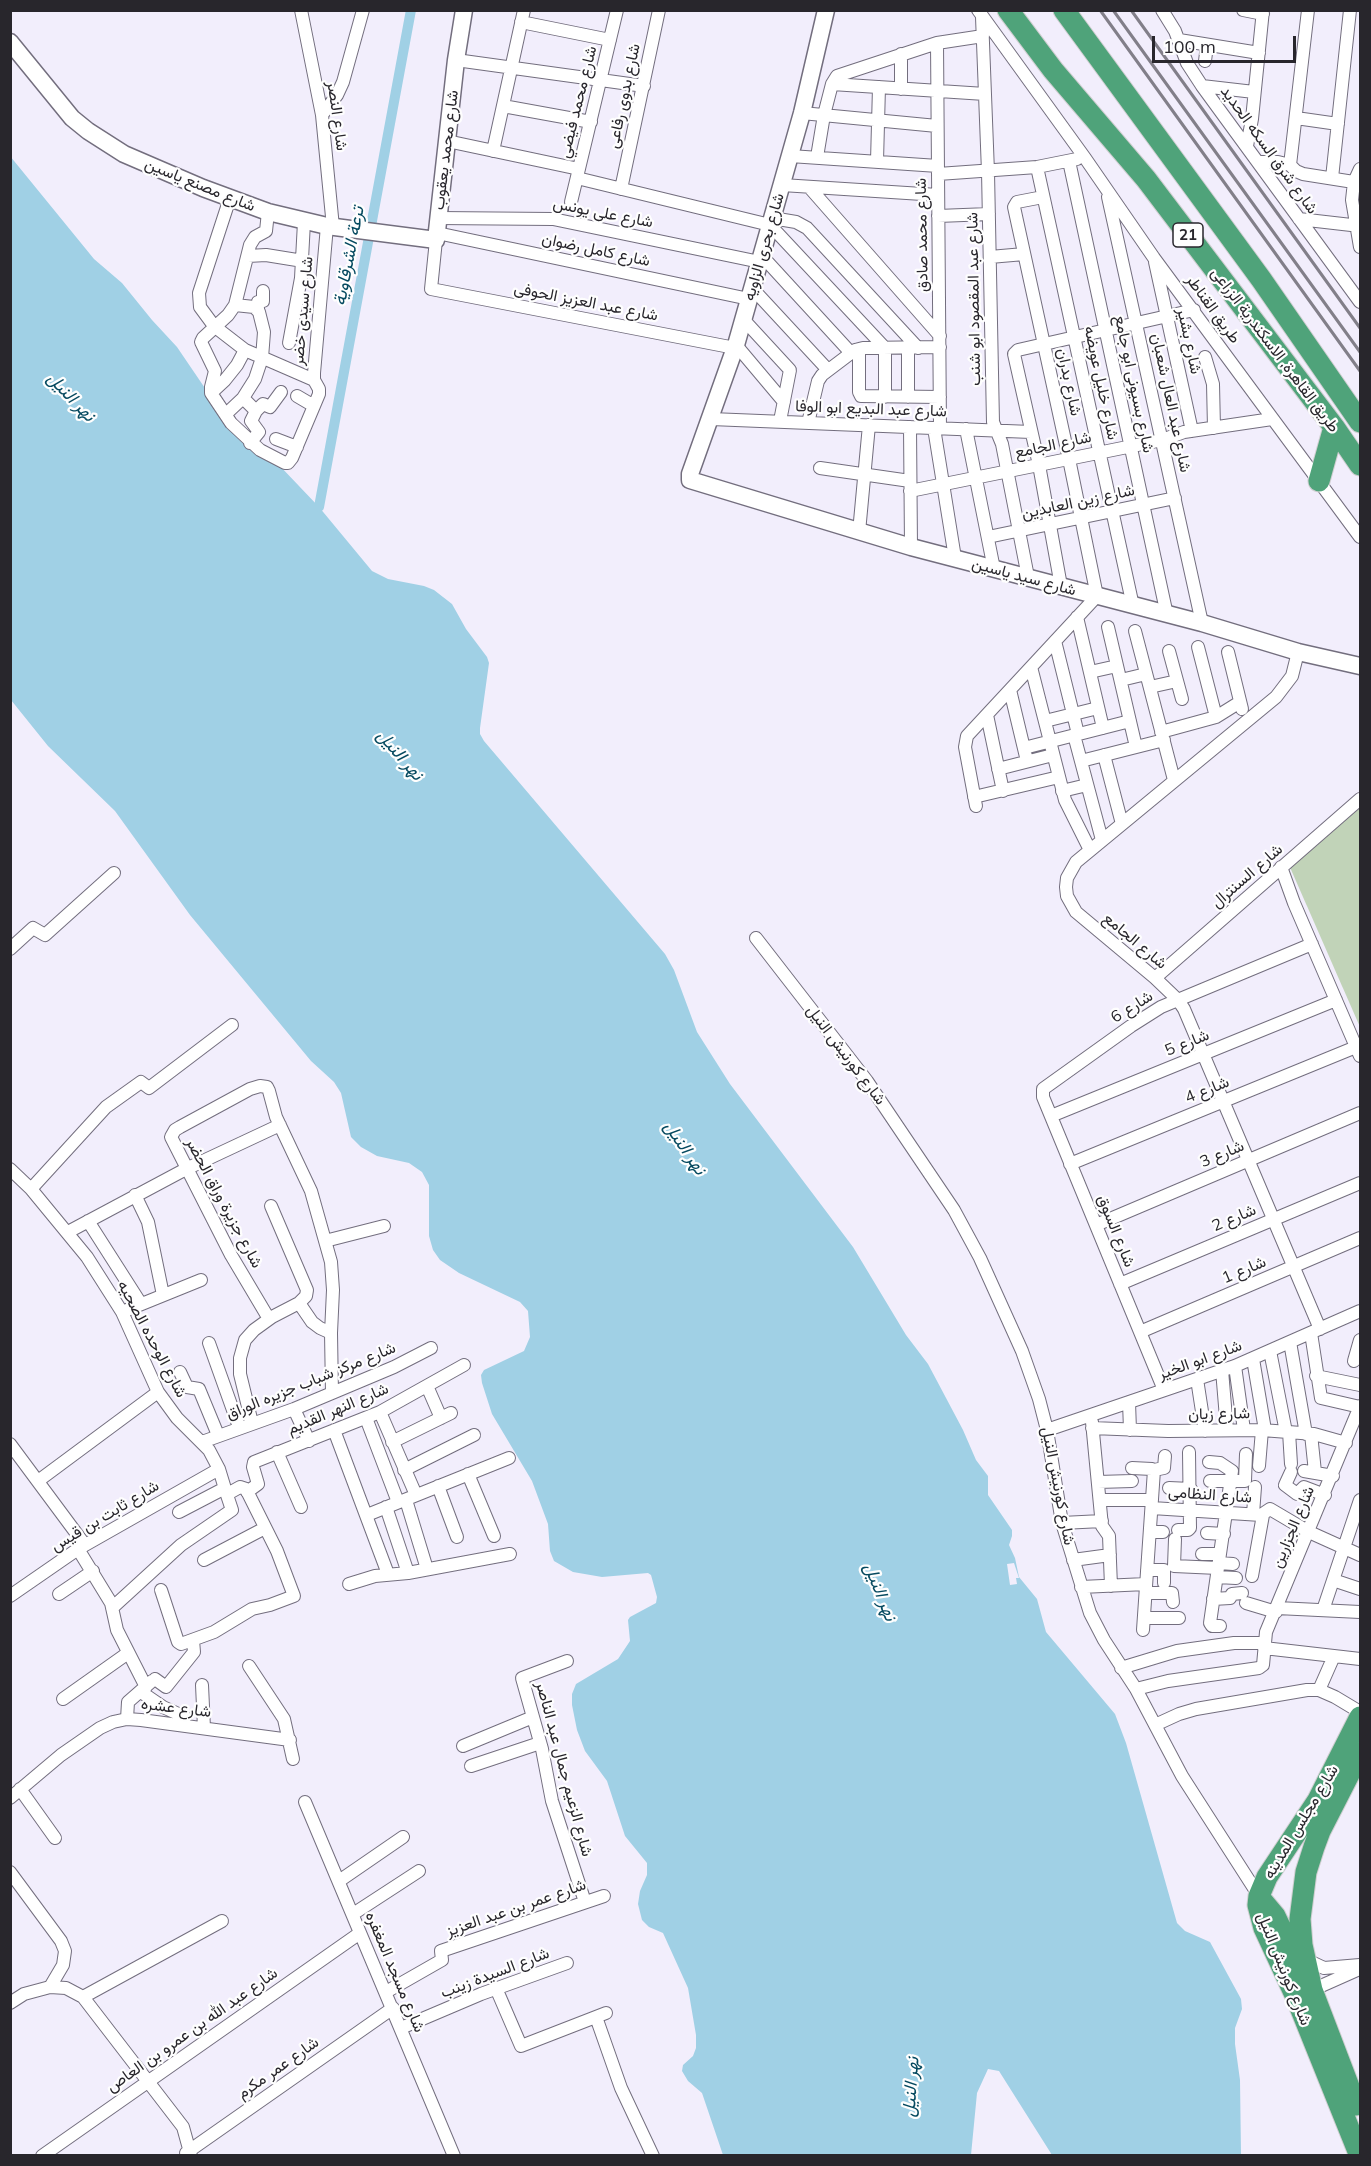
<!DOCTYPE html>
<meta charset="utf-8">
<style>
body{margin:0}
#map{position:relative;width:1371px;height:2166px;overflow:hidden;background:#f2eefc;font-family:Mulish,sans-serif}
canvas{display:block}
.frame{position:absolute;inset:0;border:12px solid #28262c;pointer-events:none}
.scale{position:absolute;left:1152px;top:36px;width:144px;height:27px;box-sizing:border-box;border:3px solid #28262c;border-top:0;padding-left:8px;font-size:18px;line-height:21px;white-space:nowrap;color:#28262c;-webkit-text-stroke:4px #fefefe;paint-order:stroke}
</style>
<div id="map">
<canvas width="1371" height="2166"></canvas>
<div class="frame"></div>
<div class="scale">100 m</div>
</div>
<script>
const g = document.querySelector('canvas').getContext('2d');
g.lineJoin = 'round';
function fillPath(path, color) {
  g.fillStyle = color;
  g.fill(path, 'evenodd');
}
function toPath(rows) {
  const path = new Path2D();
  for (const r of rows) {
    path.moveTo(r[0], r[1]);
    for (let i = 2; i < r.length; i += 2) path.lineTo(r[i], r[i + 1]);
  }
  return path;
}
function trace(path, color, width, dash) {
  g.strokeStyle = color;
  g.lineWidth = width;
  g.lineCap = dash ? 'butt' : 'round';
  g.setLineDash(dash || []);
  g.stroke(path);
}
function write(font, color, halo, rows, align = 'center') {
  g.font = font + ' Mulish,Vazirmatn,sans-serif';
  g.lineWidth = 4.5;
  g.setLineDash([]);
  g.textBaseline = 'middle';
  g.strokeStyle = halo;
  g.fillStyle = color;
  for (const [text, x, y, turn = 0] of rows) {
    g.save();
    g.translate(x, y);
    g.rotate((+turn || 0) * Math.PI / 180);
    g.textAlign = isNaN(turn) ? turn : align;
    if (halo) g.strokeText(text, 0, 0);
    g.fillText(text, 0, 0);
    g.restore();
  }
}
const green = toPath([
 [1360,805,1360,1027,1289,865]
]);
const water = toPath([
 [10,156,94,259,122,283,152,320,177,347,230,425,250,449,279,465,319,507,372,571,388,579,424,586,434,590,452,604,466,629,487,657,489,663,480,728,480,734,484,741,665,954,674,970,697,1032,730,1084,853,1247,906,1335,928,1364,963,1430,976,1460,988,1476,988,1495,1012,1530,1012,1536,1009,1545,1015,1558,1019,1577,1037,1599,1046,1632,1115,1714,1126,1743,1177,1923,1185,1931,1210,1942,1241,1999,1242,2009,1235,2028,1235,2044,1240,2080,1241,2155,1052,2155,999,2071,988,2069,977,2093,971,2155,723,2155,702,2093,688,2081,682,2071,683,2065,693,2056,696,2048,696,2035,688,1988,663,1933,649,1927,642,1920,638,1904,640,1891,647,1875,647,1863,625,1836,607,1781,585,1751,577,1730,572,1705,572,1694,576,1684,618,1659,630,1641,628,1620,630,1617,656,1603,657,1597,651,1575,648,1573,602,1577,573,1572,554,1561,550,1551,548,1524,532,1481,492,1414,482,1383,481,1375,484,1370,524,1351,530,1337,528,1311,520,1302,459,1273,440,1260,433,1250,429,1236,429,1185,422,1172,409,1163,377,1156,361,1147,351,1137,341,1093,334,1082,311,1061,190,915,115,811,48,746,11,700]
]);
const pier = toPath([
 [1014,1563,1019,1578,1016,1578,1017,1584,1010,1585,1007,1564]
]);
const canal = toPath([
 [319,507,411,10]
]);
const street = toPath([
 [301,10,322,115,333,227],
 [978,10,1085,158,1154,258,1360,537],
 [1162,10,1175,31,1187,63,1202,86,1360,302],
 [1243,10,1263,14],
 [982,17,988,172,993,422,1002,444,1028,577],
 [521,22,610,40],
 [1179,40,1259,53],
 [937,43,940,428],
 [901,54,901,89],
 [456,60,644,86],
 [1205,61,1207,45],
 [832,84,985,94],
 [1202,86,1254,92],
 [503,106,591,122],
 [802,113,937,126],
 [322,115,337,95,343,82,363,10],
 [1296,118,1338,124],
 [447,141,579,169],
 [1247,146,1252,119,1263,10],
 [493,151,524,10],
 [790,156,938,166],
 [817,157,824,115,832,84,837,76,937,43,983,36],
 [877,161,879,87],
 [1069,161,1167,615],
 [1258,162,1278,162,1290,165,1296,171,1303,174,1360,183],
 [1290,165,1308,10],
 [1037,167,1133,606],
 [1360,169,1354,182,1352,200,1360,247],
 [938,174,1037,167,1077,159],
 [577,178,770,225,885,348,885,397],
 [1332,178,1350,10],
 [782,185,938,195],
 [809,187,940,336],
 [621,189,659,10],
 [1108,197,1202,623],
 [230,198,199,293,200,307,214,326,245,350,314,380],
 [571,202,617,10],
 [268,212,266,231,255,237,250,245,235,305,228,315,203,338,201,342,215,371,211,387,211,393,231,423,260,450,285,463,288,463,292,458,319,394,319,389,314,380,314,373,327,226],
 [938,216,989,214],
 [438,218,553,219,760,262],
 [772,218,796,222,807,228,918,348],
 [1299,219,1360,226],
 [437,233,749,299],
 [436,240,431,289,735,348],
 [248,256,266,255,303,261],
 [762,256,851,353],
 [990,257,1024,254],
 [1155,262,1192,431],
 [752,288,828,370],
 [258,310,258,302,263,301,263,291],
 [743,319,790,370,780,421],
 [289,343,301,278,304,222],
 [736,345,784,402],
 [908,348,908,397],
 [859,349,859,392,861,396,940,397],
 [1205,357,1213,384,1214,428],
 [211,393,225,380,237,365,245,350],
 [297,396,314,406],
 [243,398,256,411,251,421,259,432,250,443],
 [256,411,263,404,270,407,281,392],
 [226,414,243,398,255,379,262,358,264,332,259,312,254,307,235,305],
 [711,419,1031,432],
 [808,423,818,381,822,375,855,350,863,348,940,347],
 [910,427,911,547],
 [934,428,955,558],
 [966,429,994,569],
 [276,439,297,447],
 [820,468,910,481],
 [910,491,1162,440,1184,432,1272,419],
 [859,532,869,425],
 [988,537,1175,498],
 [1061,586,1039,465,1014,354,1018,350,1194,310],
 [1077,617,1103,728],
 [1108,627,1136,747],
 [1135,631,1174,780],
 [1055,641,1078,734],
 [1198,647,1216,717],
 [1169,651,1182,699],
 [1228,652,1242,709],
 [1298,652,1292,676,1276,697,1076,862,1067,878,1066,887,1067,896,1076,912,1155,978,1178,1000,1184,1009,1320,1329],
 [1031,667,1065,800,1090,850],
 [1090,672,1117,666],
 [1121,680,1146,674],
 [1150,687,1177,681],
 [1010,690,1027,761],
 [987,715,1003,791],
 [1045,721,1098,708],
 [1161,732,1216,717,1240,702],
 [1074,735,1102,840],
 [1024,748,1130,721],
 [1104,755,1122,824],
 [1081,761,1164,740],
 [998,769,1053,755],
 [1062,791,1087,785],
 [974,797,1059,777],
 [976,806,965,747,967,736,1097,596,1069,459,1014,207,1017,202,1043,197],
 [1281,867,1294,903,1360,1056],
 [756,938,867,1081,954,1210,980,1258,1022,1351,1039,1399,1047,1430,1062,1523,1090,1613,1104,1640,1136,1689,1182,1776,1259,1896],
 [10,949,33,928,45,935,114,873],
 [1155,978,1360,799],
 [1051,1116,1336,1000],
 [1070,1164,1356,1047],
 [10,1169,31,1189,87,1257,122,1312,158,1392,177,1418,209,1450,219,1469,226,1492,231,1492,240,1487,246,1489,277,1551,294,1596,270,1605,252,1609,214,1632,181,1644,178,1642,161,1590],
 [31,1189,106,1107,141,1082,149,1088,232,1025],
 [135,1195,148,1222,163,1295],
 [271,1206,307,1290,306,1296,299,1303],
 [88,1221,141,1304],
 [1096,1225,1360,1113],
 [68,1232,186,1169,280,1125],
 [325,1241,384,1226],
 [1120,1284,1360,1183],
 [122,1312,201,1280],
 [269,1319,231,1255,171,1137,175,1130,180,1127,250,1089,260,1086,267,1087,269,1091,276,1117,311,1191,331,1262,333,1290,331,1333,332,1393],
 [1140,1332,1360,1238],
 [1311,1333,1321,1398,1360,1407],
 [1290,1342,1306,1434],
 [209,1343,239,1427],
 [1270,1351,1286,1432],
 [1253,1359,1265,1430],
 [1354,1361,1360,1340],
 [1235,1366,1244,1430],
 [1222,1370,1227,1430],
 [180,1372,187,1387,199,1389,218,1435],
 [1316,1376,1360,1385],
 [1197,1379,1205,1431],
 [427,1386,441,1418],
 [1164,1390,1043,1097,1043,1089,1131,1026,1161,1007,1312,944],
 [1129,1402,1130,1430],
 [294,1409,309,1441],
 [380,1412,416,1495],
 [366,1418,398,1502],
 [1092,1422,1102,1526,1109,1536,1111,1586],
 [252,1423,240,1374,240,1358,245,1340,254,1330,272,1317,299,1303,312,1322,320,1328,331,1333],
 [1092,1428,1168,1431,1262,1430,1314,1434,1346,1443],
 [334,1430,388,1574],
 [1047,1430,1235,1366,1360,1311],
 [1289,1432,1291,1464],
 [1311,1434,1315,1472],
 [202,1442,294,1409,394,1367,431,1348],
 [392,1442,451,1413],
 [10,1444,85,1545],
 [277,1452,301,1507],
 [1209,1462,1220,1463,1232,1471,1210,1623,1212,1626,1220,1626],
 [1259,1466,1262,1430],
 [1132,1468,1152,1469,1154,1470,1143,1630],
 [404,1470,474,1435],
 [1154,1470,1164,1468,1165,1456],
 [1304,1471,1333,1476],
 [1291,1472,1285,1485,1297,1494,1304,1487,1325,1495],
 [468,1474,494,1536],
 [38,1481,158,1392],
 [1210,1481,1245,1481,1246,1454],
 [1098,1482,1132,1481],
 [438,1486,457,1537],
 [1169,1488,1191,1489],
 [247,1492,258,1484,253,1467,254,1462,380,1412,464,1365],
 [406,1500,427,1569],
 [1100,1500,1152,1500],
 [386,1507,408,1573],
 [1152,1508,1261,1515,1270,1509,1309,1532,1360,1555],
 [179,1512,225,1488],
 [1253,1514,1255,1487],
 [367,1515,509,1458],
 [1062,1523,1102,1521],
 [1178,1530,1188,1530,1190,1528,1189,1452],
 [1150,1532,1163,1532],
 [1207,1533,1224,1534],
 [1175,1539,1174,1566,1218,1568],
 [78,1549,111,1603,117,1630,146,1687],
 [1202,1554,1220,1554],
 [204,1560,265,1528],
 [1073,1560,1110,1555],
 [1219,1563,1233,1564],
 [1147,1570,1164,1570,1164,1583],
 [1252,1576,1263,1515],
 [1217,1577,1236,1578],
 [1333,1580,1360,1589],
 [349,1584,375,1576,408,1573,510,1554],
 [1081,1587,1146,1584],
 [1146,1593,1172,1593,1173,1602],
 [59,1594,93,1571],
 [10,1596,78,1549,219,1469],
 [1213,1599,1230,1598,1232,1594,1242,1593],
 [1246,1603,1276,1612],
 [112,1608,181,1545,232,1510,226,1492],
 [1277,1608,1360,1612],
 [1323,1610,1360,1500],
 [1144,1618,1179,1618],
 [1264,1648,1360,1659],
 [567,1661,522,1678,542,1749,552,1801,585,1902],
 [249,1666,284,1719,293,1759],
 [1121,1668,1177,1651,1234,1643,1264,1643],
 [155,1679,166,1687,194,1652,193,1640],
 [202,1685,204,1728],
 [1136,1689,1168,1681,1259,1668,1263,1665,1266,1632,1360,1406],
 [1319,1690,1334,1656],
 [141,1692,163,1707,185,1717],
 [63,1699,128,1653],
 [127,1719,128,1702,152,1681],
 [1155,1725,1179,1714,1196,1709,1307,1690,1319,1690,1335,1697,1360,1712],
 [463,1746,533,1717],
 [471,1766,540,1743],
 [20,1789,55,1838],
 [10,1798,61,1755,100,1728,113,1722,127,1719,141,1720,290,1740],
 [305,1802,454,2156],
 [10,1872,61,1941,65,1951,63,1965,50,1987],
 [339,1881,403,1837],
 [353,1914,419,1871],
 [1305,1959,1324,1968,1360,1965],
 [496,1988,521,2046,606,2013],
 [1312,1990,1357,1970],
 [386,1992,442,1960,441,1951,604,1896],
 [83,1997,222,1921],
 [10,2003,24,1994,50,1987,66,1988,83,1997,183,2127,191,2156],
 [596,2017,621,2088,653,2156],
 [401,2028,481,1994,567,1963],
 [186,2153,393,2008],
 [42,2156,360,1933]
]);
const secondary = toPath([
 [826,10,802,113,736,345,690,474,690,480,911,547,1202,623,1298,652,1360,666],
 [10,42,72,118,88,131,124,154,203,188,268,212,327,226,436,240,456,60,464,10]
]);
const highway = toPath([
 [1008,10,1053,70,1146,179,1334,427,1360,465],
 [1064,10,1261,279,1360,422],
 [1319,481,1334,427],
 [1259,1897,1275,1916,1300,1968],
 [1356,2105,1312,1990,1302,1945,1300,1919,1306,1872,1314,1847,1320,1831,1360,1753],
 [1360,2156,1296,1997,1264,1928,1258,1905,1259,1896,1267,1877,1318,1800,1360,1717]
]);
const rail = toPath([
 [1100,10,1360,371],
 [1113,10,1360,352],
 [1131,10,1360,328]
]);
const shields = [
 [1188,235,30]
];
const shieldNames = [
 ["21",1188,235]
];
const streetNames = [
 ["شارع بدوى رفاعى",624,96,-78],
 ["شارع محمد فيضي",578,102,-76],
 ["شارع النصر",337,116,82],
 ["شارع محمد يعقوب",446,150,-83],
 ["شارع شرق السكه الحديد",1269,150,54],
 ["شارع مصنع ياسين",200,185,22],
 ["شارع على يونس",603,213,11],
 ["شارع محمد صادق",922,235,-91],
 ["شارع بحرى الزاويه",764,247,-74],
 ["شارع كامل رضوان",596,250,12],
 ["شارع عبد المقصود ابو شنب",974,299,-91],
 ["شارع عبد العزيز الحوفى",586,302,11],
 ["طريق القناطر",1213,309,54],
 ["شارع سيدى خضر",303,311,-85],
 ["شارع بشير",1189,341,78],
 ["طريق القاهرة, الاسكندرية الزراعى",1275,350,53],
 ["شارع بدران",1069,382,78],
 ["شارع خليل عويضه",1101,383,78],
 ["شارع بسيونى ابو جامع",1134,384,78],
 ["شارع عبد العال شعبان",1171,403,78],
 ["شارع عبد البديع ابو الوفا",871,409,2],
 ["شارع الجامع",1053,445,-12],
 ["شارع زين العابدين",1078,502,-12],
 ["شارع سيد ياسين",1024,577,15],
 ["شارع السنترال",1247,876,-41],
 ["شارع الجامع",1135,941,40],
 ["شارع 6",1132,1007,-32],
 ["شارع 5",1187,1043,-22],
 ["شارع كورنيش النيل",846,1055,53],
 ["شارع 4",1207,1090,-22],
 ["شارع 3",1222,1154,-23],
 ["شارع جزيرة وراق الحضر",224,1203,62],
 ["شارع 2",1234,1218,-23],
 ["شارع السوق",1116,1231,68],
 ["شارع 1",1244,1270,-23],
 ["شارع الوحده الصحيه",152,1339,62],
 ["شارع ابو الخير",1200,1360,-20],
 ["شارع مركز شباب جزيره الوراق",311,1381,-22],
 ["شارع النهر القديم",338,1409,-23],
 ["شارع زيان",1219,1414,-1],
 ["شارع كورنيش النيل",1058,1486,79],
 ["شارع النظامى",1210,1495,4],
 ["شارع ثابت بن قيس",105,1516,-31],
 ["شارع الجزارين",1293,1527,-67],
 ["شارع عشره",176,1708,7],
 ["شارع الزعيم جمال عبد الناصر",564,1769,75],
 ["شارع مجلس المدينه",1301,1822,-59],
 ["شارع عمر بن عبد العزيز",516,1908,-19],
 ["شارع كورنيش النيل",1284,1969,68],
 ["شارع مسجد المغفره",395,1972,67],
 ["شارع السيدة زينب",495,1973,-21],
 ["شارع عبد الله بن عمرو بن العاص",192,2030,-35],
 ["شارع عمر مكرم",278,2068,-35]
];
const waterNames = [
 ["ترعة الشرقاوية",349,256,-79],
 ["نهر النيل",71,397,46],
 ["نهر النيل",400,755,49],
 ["نهر النيل",685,1148,56],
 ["نهر النيل",880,1592,68],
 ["نهر النيل",911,2087,-86]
];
fillPath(green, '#c1d3b8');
fillPath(water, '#a0d0e5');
fillPath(pier, '#f2eefc');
trace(canal, '#a0d0e5', 10);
trace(street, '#736e7e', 14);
trace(secondary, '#736e7e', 19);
trace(highway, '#d0cfd1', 23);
trace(street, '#fff', 12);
trace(secondary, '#fff', 16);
trace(highway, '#4fa37a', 21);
trace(rail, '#827f89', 3);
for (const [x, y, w] of shields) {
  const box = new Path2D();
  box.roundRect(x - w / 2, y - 12, w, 24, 4.5);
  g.fillStyle = '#fefefe';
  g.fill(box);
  trace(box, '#28262c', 1.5);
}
write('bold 15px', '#28262c', null, shieldNames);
write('16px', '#28262c', '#fefefe', streetNames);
write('italic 18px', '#064a60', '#fefefe', waterNames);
</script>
